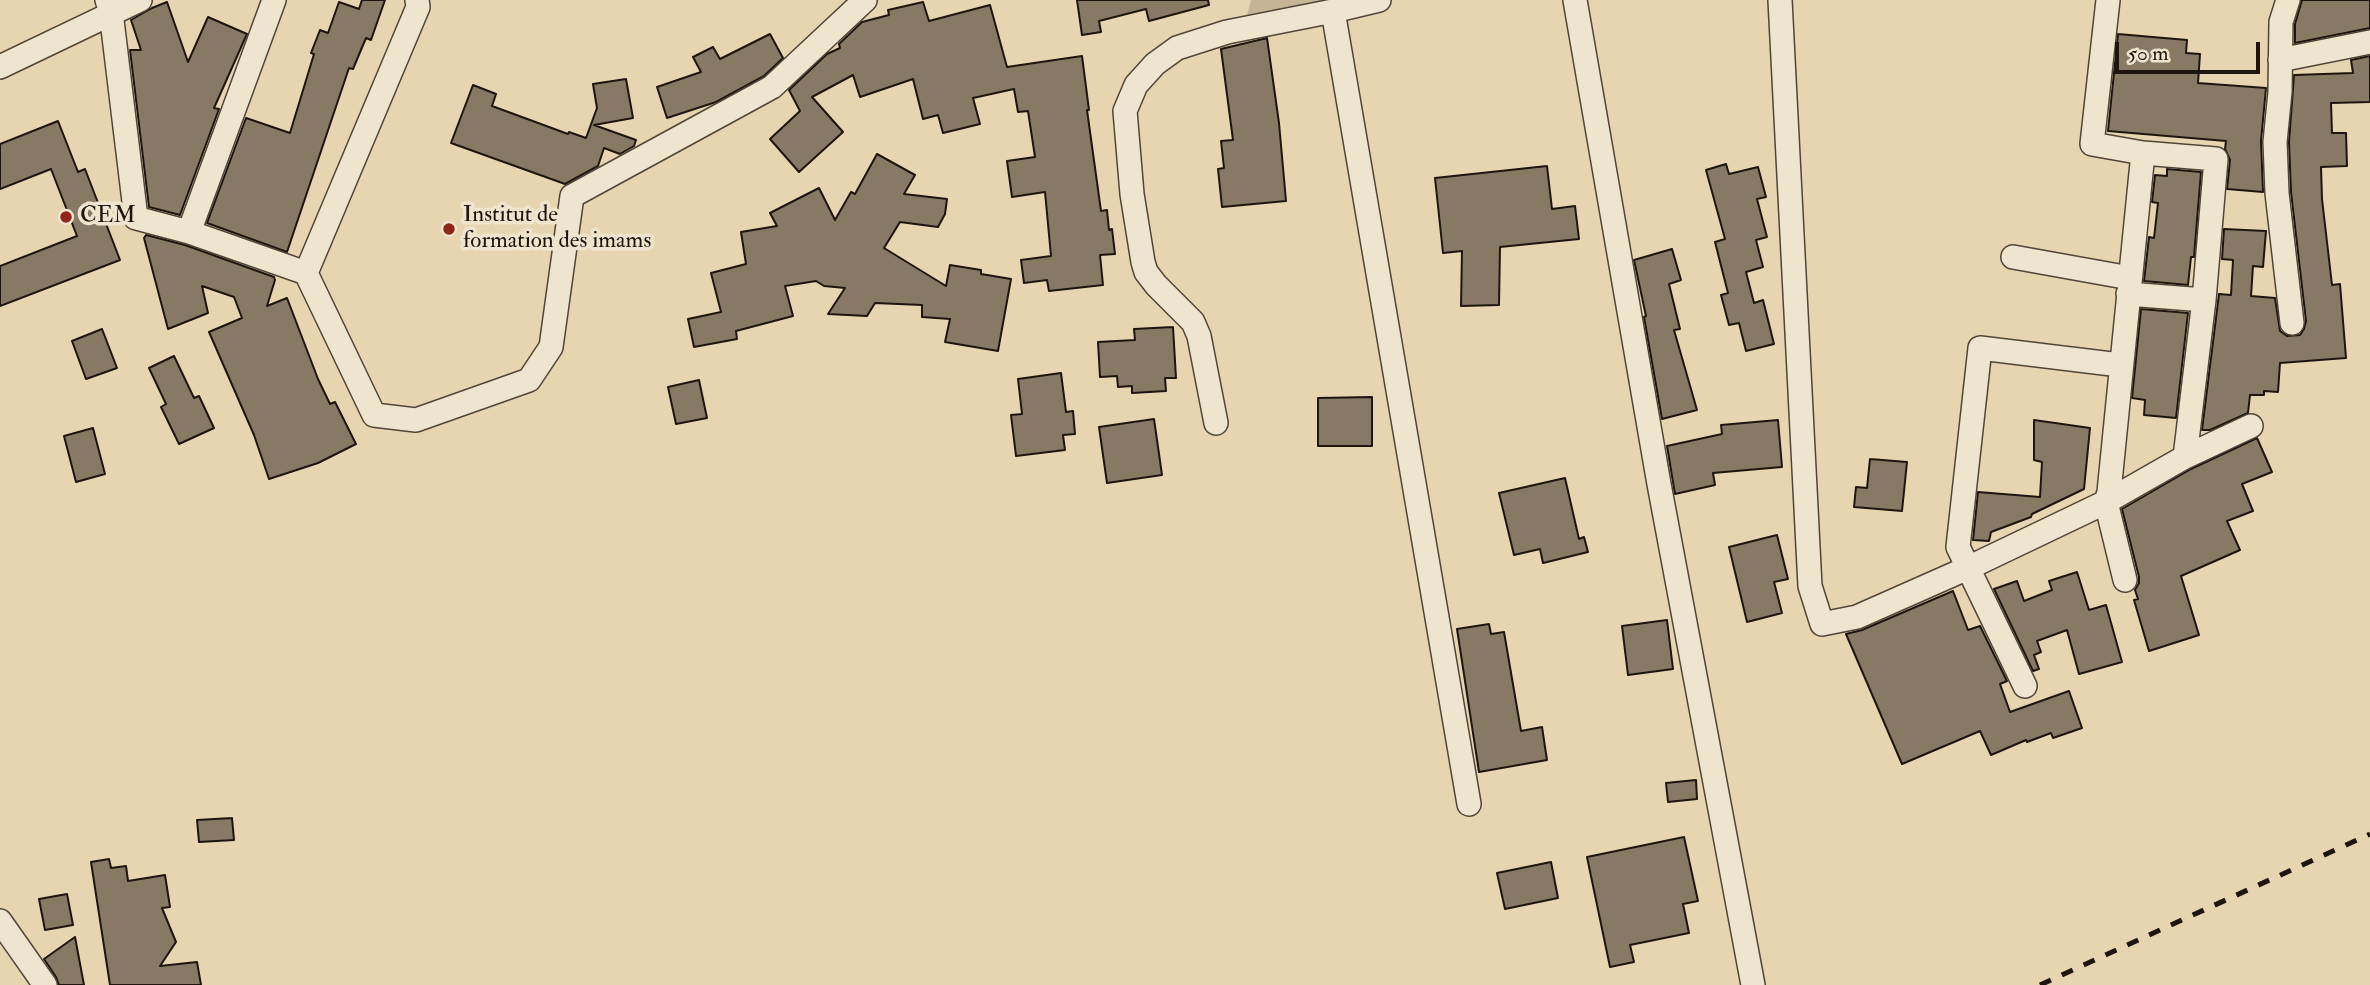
<!DOCTYPE html>
<style>
body{margin:0}
#map{position:relative;width:2370px;height:985px;overflow:hidden;background:#e7d5b2;font-family:"IM FELL Double Pica",serif}
canvas{display:block}
.scale{position:absolute;left:2115px;top:42px;width:145px;height:32px;box-sizing:border-box;border:4px solid #1f150f;border-top:0;padding-left:9px;font-size:21px;line-height:24px;white-space:nowrap;color:#1f150f;-webkit-text-stroke:5px #efe4cd;paint-order:stroke}
</style>
<div id="map">
<canvas width="2370" height="985"></canvas>
<div class="scale">50 m</div>
</div>
<script>
const g = document.querySelector('canvas').getContext('2d');
g.lineJoin = 'round';
function fillPath(path, color) {
  g.fillStyle = color;
  g.fill(path, 'evenodd');
}
function toPath(rows) {
  const path = new Path2D();
  for (const r of rows) {
    path.moveTo(r[0], r[1]);
    for (let i = 2; i < r.length; i += 2) path.lineTo(r[i], r[i + 1]);
  }
  return path;
}
function trace(path, color, width, dash) {
  g.strokeStyle = color;
  g.lineWidth = width;
  g.lineCap = dash ? 'butt' : 'round';
  g.setLineDash(dash || []);
  g.stroke(path);
}
function write(font, color, halo, rows, align = 'center') {
  g.font = font + ' "IM FELL Double Pica",serif';
  g.lineWidth = 7;
  g.setLineDash([]);
  g.textBaseline = 'middle';
  g.strokeStyle = halo;
  g.fillStyle = color;
  for (const [text, x, y, turn = 0] of rows) {
    g.save();
    g.translate(x, y);
    g.rotate((+turn || 0) * Math.PI / 180);
    g.textAlign = isNaN(turn) ? turn : align;
    if (halo) g.strokeText(text, 0, 0);
    g.fillText(text, 0, 0);
    g.restore();
  }
}
const green = toPath([
 [1251,0,1331,0,1246,19]
]);
const building = toPath([
 [362,0,385,0,371,40,366,38,353,69,349,68,287,252,207,223,246,118,290,133,314,54,311,53,320,30,328,33,339,2,359,9,362,0],
 [1077,0,1208,0,1209,5,1149,21,1146,9,1099,21,1101,32,1082,35,1077,0],
 [2302,0,2370,0,2370,28,2295,43,2295,24,2302,0],
 [167,2,188,62,208,17,247,34,214,108,219,109,180,215,149,207,130,50,141,50,131,20,152,8,167,2],
 [923,2,929,21,990,5,1007,67,1082,56,1089,110,1087,110,1101,211,1107,210,1109,230,1112,229,1115,254,1100,255,1103,285,1049,291,1047,280,1024,283,1021,260,1051,256,1045,192,1012,197,1007,161,1035,157,1028,111,1018,112,1014,89,973,98,980,124,943,133,938,115,923,119,913,79,860,97,853,75,812,97,843,132,799,172,770,139,800,111,789,90,827,54,840,48,839,44,862,22,889,15,888,10,923,2],
 [770,34,783,58,764,76,716,102,667,118,657,87,701,72,693,57,713,47,720,59,770,34],
 [2118,34,2187,40,2186,53,2200,54,2198,83,2266,88,2261,141,2263,192,2227,189,2230,160,2225,149,2226,141,2108,131,2118,34],
 [1267,38,1279,123,1286,201,1222,207,1218,169,1224,168,1221,141,1233,140,1221,49,1267,38],
 [2370,56,2370,102,2331,103,2332,133,2346,133,2347,166,2321,167,2322,199,2332,285,2340,284,2346,358,2280,363,2278,392,2264,391,2264,395,2250,395,2248,413,2210,430,2202,430,2219,294,2231,295,2233,260,2222,259,2224,229,2266,231,2263,267,2253,266,2251,296,2275,298,2280,331,2287,336,2300,335,2304,329,2306,321,2291,192,2289,142,2294,75,2353,73,2351,60,2370,56],
 [626,79,633,118,594,125,636,140,634,146,620,154,604,148,598,166,565,184,451,143,473,85,496,94,492,106,568,134,569,132,586,138,597,108,593,84,626,79],
 [58,121,78,172,85,169,120,260,0,306,0,266,77,236,51,169,0,189,0,144,58,121],
 [877,154,915,175,904,194,947,199,945,214,938,227,900,222,884,248,946,286,950,265,981,270,981,274,1011,279,998,351,945,342,950,319,922,317,922,305,875,303,867,316,828,314,845,288,824,286,816,281,785,286,793,316,736,331,737,339,694,347,688,319,721,312,711,273,746,264,741,232,777,226,770,213,819,188,835,220,851,192,855,194,877,154],
 [1726,164,1729,174,1758,167,1766,197,1757,199,1767,237,1756,240,1763,267,1746,272,1754,303,1763,300,1774,344,1746,351,1739,323,1729,325,1721,295,1728,293,1715,242,1725,239,1706,170,1726,164],
 [1547,166,1552,209,1575,206,1579,239,1500,247,1499,305,1461,306,1462,251,1443,253,1435,178,1547,166],
 [2167,169,2201,172,2194,257,2191,257,2188,285,2144,281,2149,237,2154,238,2158,203,2152,202,2155,175,2167,176,2167,169],
 [146,235,185,245,274,277,275,280,267,306,287,298,318,379,330,404,335,402,356,444,318,463,269,479,254,435,209,332,242,318,234,297,202,286,208,313,168,329,144,238,146,235],
 [1672,249,1681,280,1669,284,1680,329,1674,330,1697,410,1662,419,1644,317,1646,316,1634,260,1672,249],
 [2141,309,2188,313,2176,418,2144,415,2145,400,2132,398,2141,309],
 [1173,327,1176,378,1165,378,1166,391,1132,393,1132,386,1118,387,1117,376,1100,377,1098,342,1135,340,1134,329,1173,327],
 [102,329,117,368,86,379,72,341,102,329],
 [174,356,194,398,199,396,214,428,179,444,161,407,166,404,149,368,174,356],
 [1061,373,1066,412,1073,411,1075,434,1063,435,1065,450,1016,456,1011,415,1022,414,1018,379,1061,373],
 [699,380,707,418,676,424,668,387,699,380],
 [1372,397,1372,446,1318,446,1318,398,1372,397],
 [1154,419,1162,475,1107,483,1099,427,1154,419],
 [1778,420,1782,467,1713,473,1715,485,1675,494,1667,446,1722,434,1721,425,1778,420],
 [2034,420,2090,428,2084,489,2032,514,2031,517,1991,532,1989,541,1973,540,1978,492,2040,497,2042,462,2034,460,2034,420],
 [93,428,105,474,76,482,64,436,93,428],
 [2257,438,2272,472,2242,484,2253,511,2227,521,2240,550,2181,576,2199,635,2149,651,2134,600,2138,599,2135,590,2139,583,2139,577,2122,509,2191,469,2257,438],
 [1870,459,1907,462,1902,511,1854,507,1856,487,1867,488,1870,459],
 [1565,478,1579,539,1584,537,1588,552,1543,563,1540,549,1514,555,1499,493,1565,478],
 [1777,535,1788,579,1774,582,1782,613,1747,622,1729,547,1777,535],
 [2077,572,2089,610,2106,605,2122,662,2079,674,2067,630,2037,641,2041,652,2034,655,2039,669,2033,671,1994,589,2017,581,2024,601,2052,590,2049,581,2077,572],
 [1953,591,1968,630,1980,626,2007,681,2000,684,2010,712,2069,691,2082,728,2053,738,2051,733,2027,742,2026,740,1991,755,1980,731,1902,764,1846,634,1862,630,1953,591],
 [1667,620,1673,669,1628,675,1622,626,1667,620],
 [1489,624,1491,634,1504,632,1521,731,1542,727,1547,760,1479,772,1457,629,1489,624],
 [1696,780,1697,799,1668,802,1666,783,1696,780],
 [232,818,234,840,199,842,197,820,232,818],
 [1684,837,1698,901,1683,904,1689,933,1630,945,1634,962,1610,967,1587,857,1684,837],
 [109,859,111,868,126,866,128,881,165,875,170,907,162,908,176,942,160,966,197,962,201,985,110,985,91,862,109,859],
 [1551,862,1558,898,1505,909,1497,873,1551,862],
 [67,894,73,925,45,930,39,899,67,894],
 [75,937,84,985,59,985,56,977,44,959,75,937]
]);
const street = toPath([
 [107,0,111,12,136,218,189,232,306,273],
 [417,0,418,7,306,273,374,415,416,420,529,380,551,347,572,196,772,87,865,0],
 [1575,0,1659,484,1753,985],
 [1780,0,1810,586,1822,624,1857,617,1970,567,2106,502,2185,457,2251,426],
 [2108,0,2092,144,2143,153,2109,492,2106,502,2125,580],
 [2288,0,2281,22,2280,92,2275,142,2277,193,2292,323],
 [1333,11,1469,804],
 [2280,60,2370,42],
 [0,67,140,0],
 [2143,153,2216,159,2204,300,2185,457],
 [189,232,274,0],
 [2013,257,2130,278],
 [2128,294,2204,300],
 [1216,423,1199,336,1193,322,1156,285,1146,272,1143,262,1132,194,1125,111,1136,85,1155,64,1177,48,1227,32,1333,11,1379,0],
 [2025,686,1958,547,1980,348,2120,365],
 [0,921,45,985]
]);
const rail = toPath([
 [2040,985,2370,834]
]);
const markers = [
 [66,217,7,"#8f2418"],
 [449,229,7,"#8f2418"]
];
const poiNames = [
 ["Institut de",463,216],
 ["formation des imams",463,242],
 ["CEM",80,217]
];
fillPath(green, '#c5b496');
fillPath(building, '#877964');
trace(building, '#1f150f', 2);
trace(street, '#514538', 26);
trace(street, '#efe4cd', 23);
trace(rail, '#1f150f', 5, [12, 12]);
for (const [x, y, r, color] of markers) {
  const dot = new Path2D();
  dot.arc(x, y, r, 0, 2 * Math.PI);
  g.fillStyle = color;
  g.fill(dot);
  trace(dot, '#efe4cd', 2.5);
}
write('23px', '#1f150f', '#efe4cd', poiNames, 'left');
</script>
